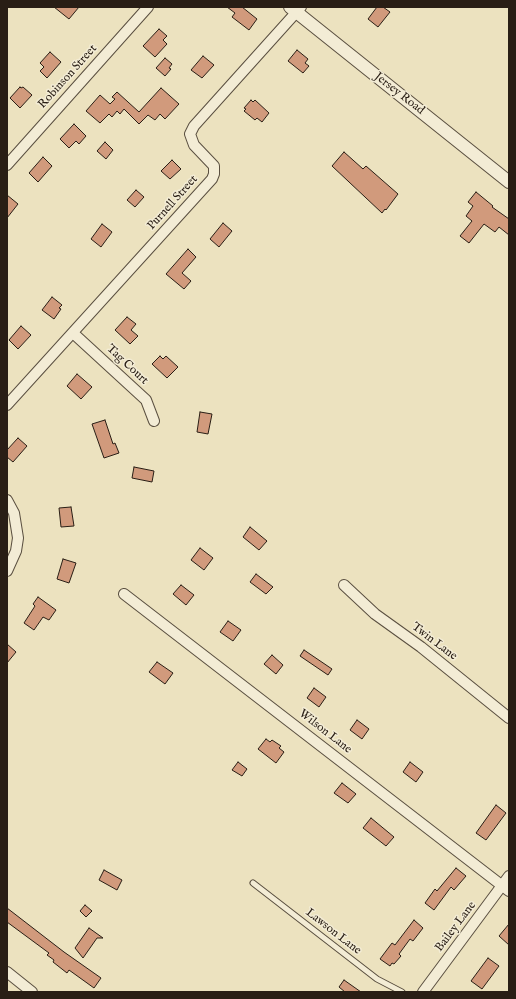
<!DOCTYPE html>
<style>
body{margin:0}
#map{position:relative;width:516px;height:999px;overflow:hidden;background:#ece2bf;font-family:"IM FELL English",serif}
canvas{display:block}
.frame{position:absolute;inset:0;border:8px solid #291e15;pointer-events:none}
</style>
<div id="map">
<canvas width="516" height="999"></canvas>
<div class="frame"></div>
</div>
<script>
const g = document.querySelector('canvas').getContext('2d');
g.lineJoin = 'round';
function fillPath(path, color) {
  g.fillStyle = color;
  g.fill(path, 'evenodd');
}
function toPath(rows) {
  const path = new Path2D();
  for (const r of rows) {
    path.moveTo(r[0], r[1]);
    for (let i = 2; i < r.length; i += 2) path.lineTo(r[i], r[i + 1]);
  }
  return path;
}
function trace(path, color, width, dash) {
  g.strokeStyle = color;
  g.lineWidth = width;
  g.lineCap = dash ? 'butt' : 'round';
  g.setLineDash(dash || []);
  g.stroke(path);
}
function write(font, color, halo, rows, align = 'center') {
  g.font = font + ' "IM FELL English",serif';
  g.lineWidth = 3;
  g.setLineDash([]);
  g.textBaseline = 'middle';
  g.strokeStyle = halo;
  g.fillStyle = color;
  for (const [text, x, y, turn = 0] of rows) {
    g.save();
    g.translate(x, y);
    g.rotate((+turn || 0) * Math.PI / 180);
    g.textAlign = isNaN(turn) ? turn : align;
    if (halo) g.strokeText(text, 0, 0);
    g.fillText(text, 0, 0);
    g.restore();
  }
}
const building = toPath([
 [54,7,79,7,69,19,54,7],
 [227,7,242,7,257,19,249,30,232,17,235,13,227,7],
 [377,7,383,7,390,12,378,27,368,19,377,7],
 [159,29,167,36,163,40,167,44,155,57,143,46,159,29],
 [297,50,308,59,305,63,309,66,303,73,288,61,297,50],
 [50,52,61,62,47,78,40,71,44,67,40,63,50,52],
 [203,56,214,65,202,78,191,70,203,56],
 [165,58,172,64,169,68,171,69,165,76,156,68,165,58],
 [20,87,21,88,23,87,32,95,20,108,10,98,20,87],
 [161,88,179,104,165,119,160,114,155,120,148,115,139,124,124,109,120,114,117,111,112,117,109,114,100,123,86,111,100,95,110,104,115,99,112,97,117,92,139,112,161,88],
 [251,100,253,102,255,100,269,113,262,122,257,118,255,120,244,111,246,109,244,108,251,100],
 [74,124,86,136,79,144,76,141,69,148,60,139,74,124],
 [105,142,113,150,106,159,97,151,105,142],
 [344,152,363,169,366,166,398,194,386,210,385,209,382,213,332,166,344,152],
 [43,157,52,166,38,182,29,173,43,157],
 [172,160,181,169,170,179,161,171,172,160],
 [136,190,144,197,135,207,127,200,136,190],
 [476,192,493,206,492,207,509,219,509,235,499,227,495,232,484,224,469,243,460,236,472,221,466,216,473,206,468,202,476,192],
 [7,195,18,204,7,218,7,195],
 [223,223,232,231,219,247,210,239,223,223],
 [102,224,112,232,101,247,91,239,102,224],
 [188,249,196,257,182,273,191,281,184,289,166,274,188,249],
 [52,297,62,305,59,308,61,309,54,319,42,310,52,297],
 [127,317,136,324,131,330,138,336,130,344,115,330,127,317],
 [21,326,31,335,18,349,9,340,21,326],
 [160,356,163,359,166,356,178,367,167,378,152,364,160,356],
 [77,374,92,387,81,399,67,386,77,374],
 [200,412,212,414,208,434,197,432,200,412],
 [105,420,113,444,115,443,119,453,104,458,92,424,105,420],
 [18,438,27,446,13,462,7,457,7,450,18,438],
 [134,467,154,471,152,482,132,478,134,467],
 [71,507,74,526,61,527,59,508,71,507],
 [250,527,267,541,259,550,243,537,250,527],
 [200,548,213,558,204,570,191,560,200,548],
 [63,559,76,563,69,583,57,579,63,559],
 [256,574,273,587,266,594,250,582,256,574],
 [181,585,194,595,186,605,173,594,181,585],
 [38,597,56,610,49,620,43,617,34,630,24,623,35,606,33,604,38,597],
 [228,621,241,630,233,641,220,632,228,621],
 [7,644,16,652,7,663,7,644],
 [304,650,332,669,328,675,300,656,304,650],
 [272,655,283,665,276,674,264,664,272,655],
 [157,662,173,673,165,684,149,672,157,662],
 [314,688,326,697,319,707,307,698,314,688],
 [357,720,369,729,362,739,350,730,357,720],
 [266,739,270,742,272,740,281,746,279,748,284,752,276,763,258,749,266,739],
 [238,762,247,769,242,776,232,770,238,762],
 [410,762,423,772,416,782,403,772,410,762],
 [342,783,356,794,348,803,334,793,342,783],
 [496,805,506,813,486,840,476,833,496,805],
 [371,818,394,837,386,846,363,828,371,818],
 [456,868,466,876,454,890,451,887,434,910,425,903,435,889,437,891,456,868],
 [104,870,122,880,117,890,99,880,104,870],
 [85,905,92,911,86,917,80,911,85,905],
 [7,908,64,952,101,978,94,988,69,970,67,973,53,962,54,960,47,955,49,953,7,922,7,908],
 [414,920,423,928,413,941,410,939,399,954,401,956,394,964,392,963,390,966,380,959,392,943,395,945,414,920],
 [509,924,509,945,499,936,509,924],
 [89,928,103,938,97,938,83,958,75,948,89,928],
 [488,958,499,966,482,989,471,981,488,958],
 [344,980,361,992,345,992,339,987,344,980]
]);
const service = toPath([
 [253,883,377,979,402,992]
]);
const minor = toPath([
 [7,165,148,7],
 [73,333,146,400,154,421],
 [7,405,212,179,214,174,214,166,194,145,190,134,194,126,301,7],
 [7,500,14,513,18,538,16,551,7,571],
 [344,585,375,614,421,647,509,718],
 [124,594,509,891],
 [7,972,32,992],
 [423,992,509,876]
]);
const tertiary = toPath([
 [290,7,509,182]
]);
const streetNames = [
 ["Robinson Street",68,77,-48],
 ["Jersey Road",399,94,38],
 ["Purnell Street",173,203,-48],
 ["Tag Court",127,365,43],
 ["Twin Lane",434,642,37],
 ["Wilson Lane",325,732,38],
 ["Bailey Lane",456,927,-53],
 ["Lawson Lane",333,932,38]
];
fillPath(building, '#d19a7c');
trace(building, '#291e15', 1);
trace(service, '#5a4f40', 7);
trace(minor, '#5a4f40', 12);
trace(tertiary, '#5a4f40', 14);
trace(service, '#f3ecd5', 5);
trace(minor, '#f3ecd5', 10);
trace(tertiary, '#f3ecd5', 12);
write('12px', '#291e15', '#f3ecd5', streetNames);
</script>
